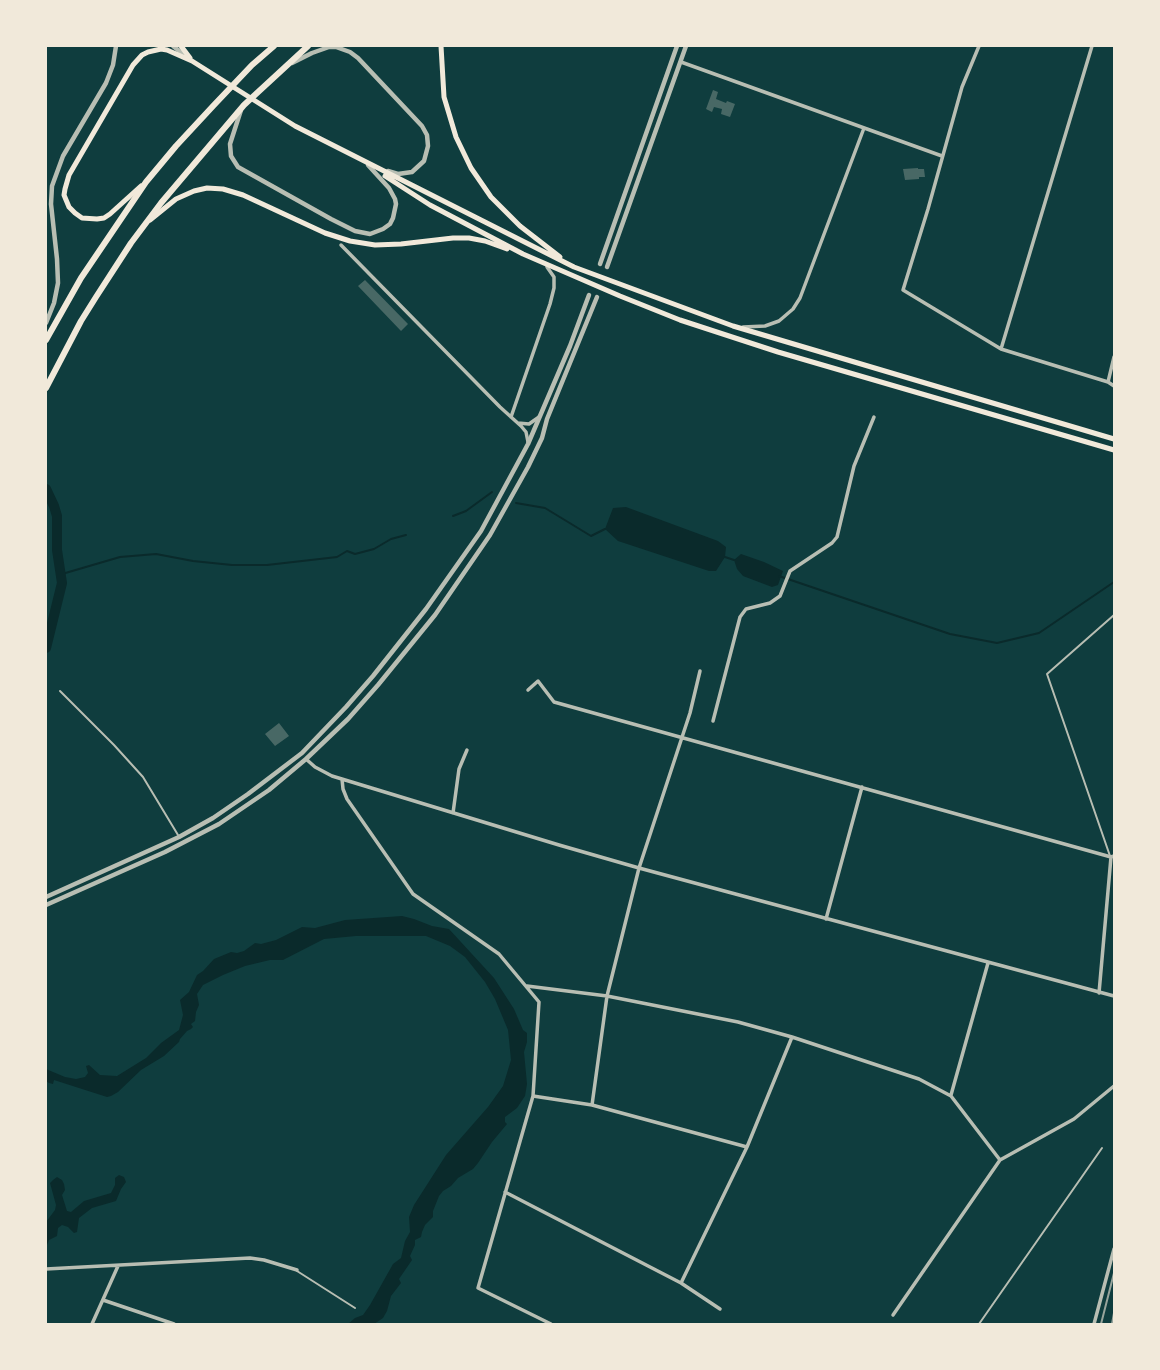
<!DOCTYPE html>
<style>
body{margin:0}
#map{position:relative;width:1160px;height:1370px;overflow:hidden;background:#0f3d3e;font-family:"DejaVu Sans",sans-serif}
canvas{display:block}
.frame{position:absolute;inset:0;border:47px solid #f1e9da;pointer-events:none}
</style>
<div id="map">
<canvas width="1160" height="1370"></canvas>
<div class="frame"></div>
</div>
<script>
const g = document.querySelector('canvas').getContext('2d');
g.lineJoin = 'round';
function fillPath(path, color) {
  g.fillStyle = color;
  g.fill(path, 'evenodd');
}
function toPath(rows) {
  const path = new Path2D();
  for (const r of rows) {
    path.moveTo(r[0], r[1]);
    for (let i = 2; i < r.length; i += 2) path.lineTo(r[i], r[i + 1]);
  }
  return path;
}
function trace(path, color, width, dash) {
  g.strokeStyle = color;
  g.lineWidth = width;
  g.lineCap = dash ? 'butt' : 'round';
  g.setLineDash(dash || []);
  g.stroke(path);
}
const water = toPath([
 [626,507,718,541,726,547,725,557,716,571,709,571,618,541,605,529,613,508],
 [741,554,764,562,783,571,778,585,772,587,743,576,737,569,734,560],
 [402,916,414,919,432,926,449,929,494,978,514,1009,523,1030,527,1033,527,1042,524,1052,527,1084,525,1096,517,1108,505,1117,505,1122,507,1124,492,1142,478,1163,473,1169,458,1178,451,1186,443,1191,439,1196,433,1211,433,1217,425,1225,422,1232,421,1237,415,1240,415,1245,410,1256,412,1260,399,1279,401,1283,391,1296,387,1311,383,1318,374,1324,348,1324,355,1318,363,1315,370,1305,393,1264,401,1258,405,1241,410,1232,409,1217,414,1205,446,1155,488,1107,503,1086,511,1060,508,1030,495,999,485,982,465,957,450,946,426,936,356,936,324,939,283,960,270,960,245,966,223,975,203,985,197,994,199,1005,196,1012,195,1021,191,1024,193,1027,191,1029,187,1031,180,1039,179,1042,164,1056,141,1070,118,1092,111,1096,107,1097,54,1080,53,1084,49,1083,46,1081,46,1069,65,1077,76,1079,85,1077,88,1073,86,1066,89,1065,100,1075,117,1076,146,1058,161,1043,179,1030,183,1015,180,1000,189,992,197,975,203,971,214,959,231,952,237,953,244,951,255,943,261,944,276,940,302,927,315,928,345,920],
 [119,1175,124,1177,126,1182,121,1189,116,1201,92,1208,79,1218,77,1232,74,1233,68,1227,62,1225,58,1228,57,1236,49,1240,47,1245,46,1246,46,1222,55,1210,56,1205,50,1183,53,1180,57,1177,62,1180,64,1184,65,1190,62,1195,67,1211,71,1212,84,1201,111,1193,115,1185,115,1178]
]);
const stream = toPath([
 [516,503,545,508,591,536,605,529],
 [453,516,466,511,492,492],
 [725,557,734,560],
 [62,574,120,557,156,554,193,561,232,565,267,565,337,557,347,551,355,554,374,549,391,539,406,535],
 [779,576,950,634,997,643,1039,633,1114,582]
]);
const river = toPath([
 [46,489,54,506,57,516,57,550,62,583,46,648]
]);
const building = toPath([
 [713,90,718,92,716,99,726,103,727,101,735,104,730,117,721,114,722,109,714,107,712,112,706,109],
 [918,168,918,169,924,169,925,177,919,177,919,179,905,180,903,169],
 [365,280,408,324,401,331,358,286],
 [279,723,289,736,275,746,265,734]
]);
const service = toPath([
 [60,691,114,745,143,777,178,835],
 [1110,856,1047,674,1114,615],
 [297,1271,355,1308],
 [979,1324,1102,1148]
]);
const minor = toPath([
 [979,46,962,87,928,209,903,290,1001,349,1108,382,1114,386],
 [681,62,942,156],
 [341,245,500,407,521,426,526,432,528,442],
 [743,327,765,326,779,321,793,309,800,298,864,128],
 [1001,349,1092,46],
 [1108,382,1114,357],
 [511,417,550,304,554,288,554,277,547,267],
 [518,423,529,424,539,417],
 [528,690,538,681,554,702,1111,857],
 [713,721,740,617,746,609,770,603,780,596,790,571,832,543,837,537,854,466,874,417],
 [306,759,315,767,332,776,559,845,639,868,1114,996],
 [342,779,343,789,347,799,413,894,499,954,539,1002,533,1096,478,1288,551,1324],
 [453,813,459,769,467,750],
 [826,919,862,787],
 [527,986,607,996,738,1022,792,1037,919,1079,951,1096,1000,1160],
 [1099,993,1111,857,1114,856],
 [951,1095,988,963],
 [533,1096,592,1105,747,1147],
 [592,1105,607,996,639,868,690,713,700,671],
 [505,1192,681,1283,720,1309],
 [46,1269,250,1258,264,1260,297,1270],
 [681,1283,747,1147,792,1037],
 [103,1300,174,1324],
 [893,1315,1000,1160,1074,1119,1114,1086],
 [92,1324,118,1266],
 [1094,1324,1114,1249]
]);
const tertiary = toPath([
 [173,46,188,58],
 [292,63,312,53,329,47,336,47,350,52,358,58,422,126,427,135,428,146,424,161,412,172,398,174,388,171],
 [241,110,230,144,231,156,238,167,331,219,355,231,370,234,383,229,390,224,393,218,396,204,395,199,389,188,368,165],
 [600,264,677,46],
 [607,267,686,46],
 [46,323,54,303,58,283,57,259,51,204,52,186,63,156,106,83,113,65,116,46],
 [46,897,179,837,213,818,248,794,302,753,346,707,373,676,426,609,481,531,528,444,570,346,589,295],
 [46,905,165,852,219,824,269,790,306,759,348,719,378,685,435,615,490,535,528,467,542,438,547,419,597,297]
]);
const primary = toPath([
 [181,46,190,58],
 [441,46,444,97,456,137,471,168,491,197,520,226,560,257],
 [385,176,430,205,523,254,620,296,680,320,778,352,1114,450],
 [141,186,110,214,104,218,97,219,82,218,75,213,69,207,64,195,65,189,69,175,133,65,142,55,148,52,161,49,167,50,192,61,295,126,574,267,733,326,1114,439],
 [150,220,176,199,194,191,207,188,223,189,243,195,325,233,350,241,375,245,401,244,453,238,469,238,485,241,507,249]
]);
const trunk = toPath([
 [46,340,81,278,146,182,176,146,214,105,252,65,274,46],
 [46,388,81,321,96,297,131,243,161,203,244,105,308,46]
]);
const rail = toPath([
 [1101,1324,1114,1273],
 [1112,1324,1114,1313]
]);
fillPath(water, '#0a2a2b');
trace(stream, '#0a2a2b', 2);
trace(river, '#0a2a2b', 10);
fillPath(building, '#486865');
trace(service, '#b8beb3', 2);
trace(minor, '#b8beb3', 3.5);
trace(tertiary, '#b8beb3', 4.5);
trace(primary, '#f1e9da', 5);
trace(trunk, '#f1e9da', 6);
trace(rail, '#97a49c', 2);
</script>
